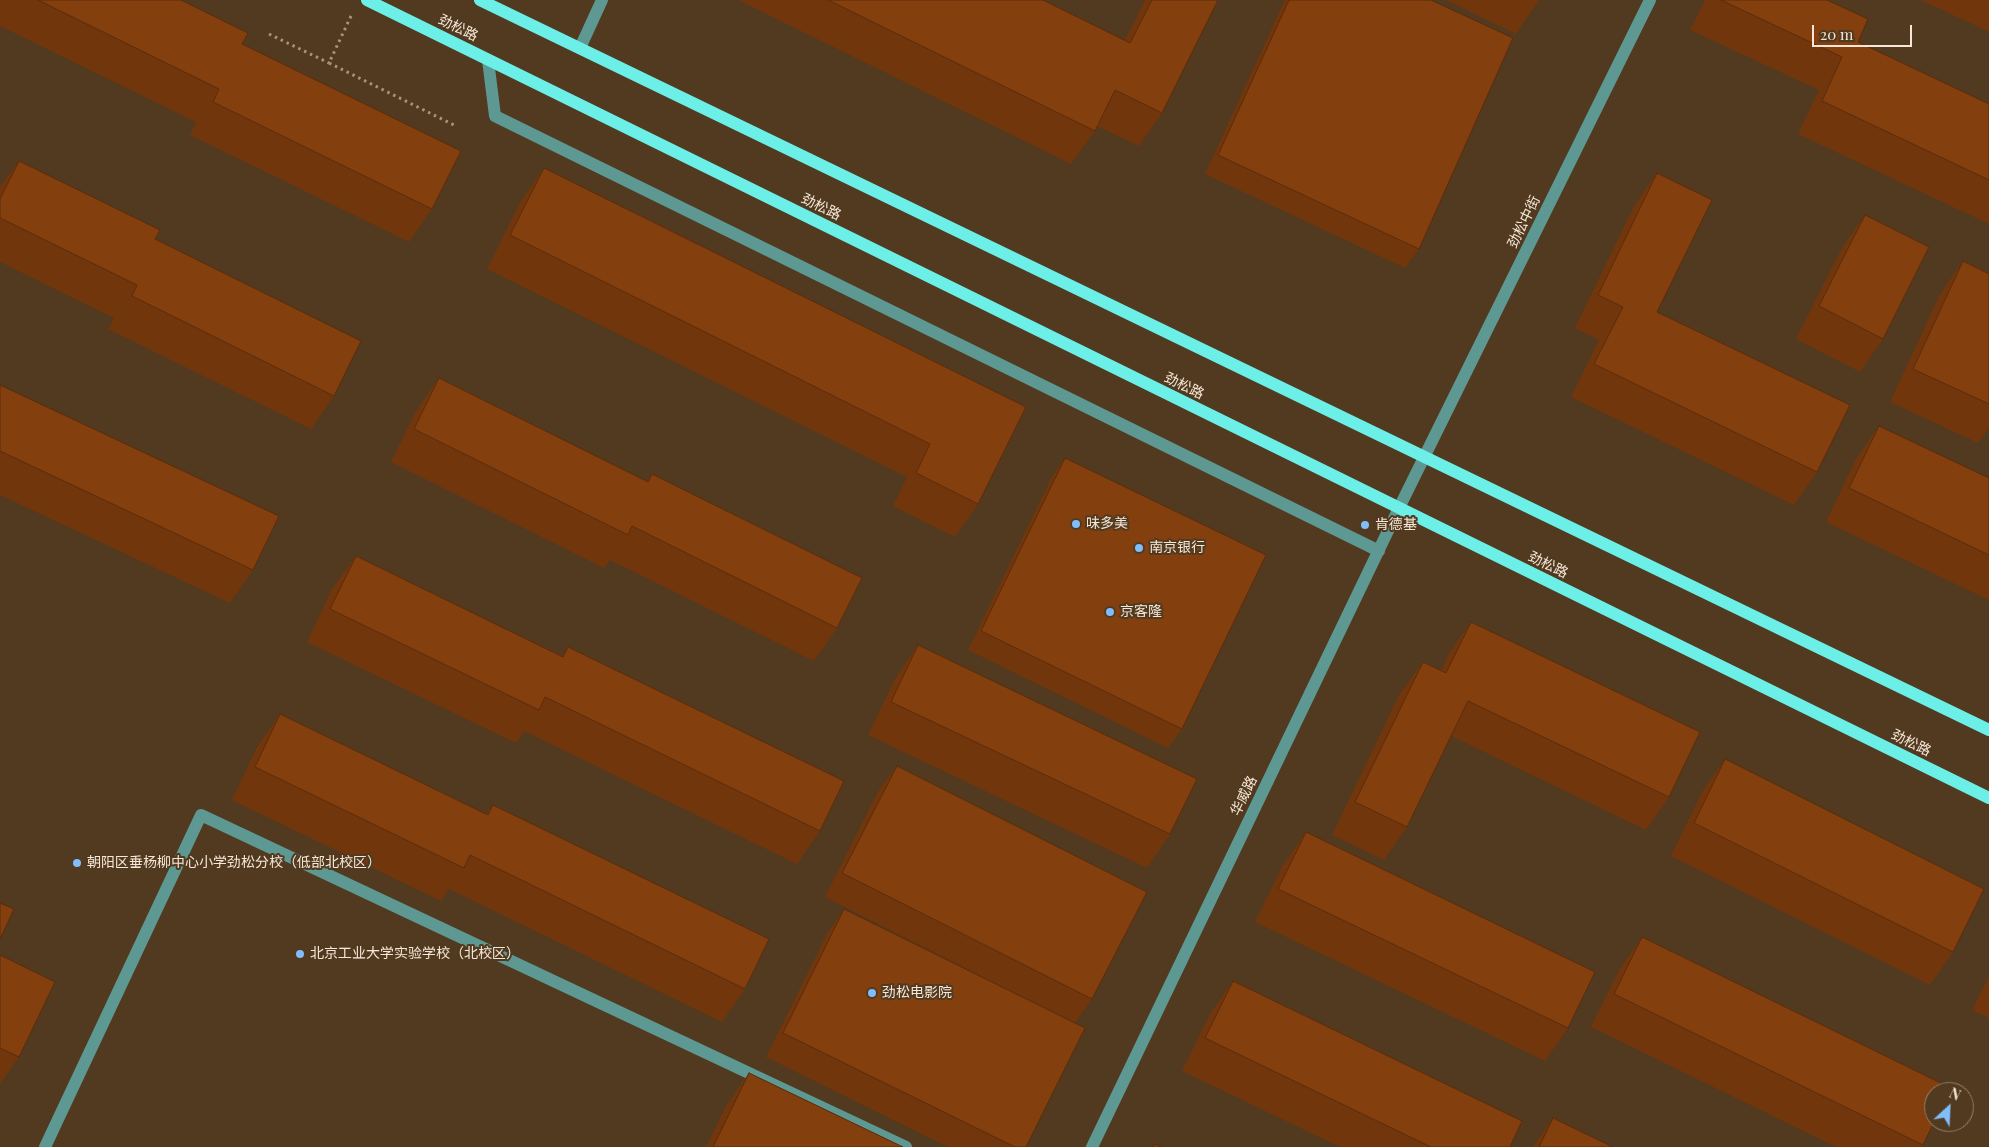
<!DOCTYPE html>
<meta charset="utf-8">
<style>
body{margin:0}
#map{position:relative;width:1989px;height:1147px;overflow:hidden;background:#513a1f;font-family:"Playfair Display",serif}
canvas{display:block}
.north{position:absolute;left:1924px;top:1082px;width:50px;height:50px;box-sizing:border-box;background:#513a1f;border:1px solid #937f69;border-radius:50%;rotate:25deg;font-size:14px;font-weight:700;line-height:20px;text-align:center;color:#f6e7d8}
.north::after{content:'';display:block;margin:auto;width:18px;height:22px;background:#81bdfa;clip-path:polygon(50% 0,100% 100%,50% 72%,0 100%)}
.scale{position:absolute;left:1812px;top:25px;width:100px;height:22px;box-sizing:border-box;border:2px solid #f6e7d8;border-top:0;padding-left:6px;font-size:15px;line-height:18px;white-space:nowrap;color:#f6e7d8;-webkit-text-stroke:4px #513a1f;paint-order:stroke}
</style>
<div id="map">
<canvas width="1989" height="1147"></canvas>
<div class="north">N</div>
<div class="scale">20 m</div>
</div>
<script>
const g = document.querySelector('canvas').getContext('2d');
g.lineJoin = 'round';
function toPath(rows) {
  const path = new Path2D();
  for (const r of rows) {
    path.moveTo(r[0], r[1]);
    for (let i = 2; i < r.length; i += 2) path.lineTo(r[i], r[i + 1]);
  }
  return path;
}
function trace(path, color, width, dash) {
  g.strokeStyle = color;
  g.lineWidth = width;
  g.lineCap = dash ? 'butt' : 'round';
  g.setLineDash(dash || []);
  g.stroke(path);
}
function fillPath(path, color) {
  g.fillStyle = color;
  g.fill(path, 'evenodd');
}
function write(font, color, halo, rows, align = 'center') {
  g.font = font + ' "Playfair Display","Noto Sans SC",serif';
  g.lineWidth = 4;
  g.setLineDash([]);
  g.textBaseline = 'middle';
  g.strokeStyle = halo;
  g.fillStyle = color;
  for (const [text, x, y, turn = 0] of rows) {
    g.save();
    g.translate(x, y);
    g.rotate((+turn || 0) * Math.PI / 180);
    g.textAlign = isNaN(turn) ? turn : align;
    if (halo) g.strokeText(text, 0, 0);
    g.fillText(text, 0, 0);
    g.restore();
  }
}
const path = toPath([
 [351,16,329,63,456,126],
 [269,34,329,63]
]);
const minor = toPath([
 [580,48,602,0],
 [488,60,495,116,1379,551],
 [45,1147,201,815,906,1147],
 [1092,1147,1399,508,1650,0]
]);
const major = toPath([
 [367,0,1989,798],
 [480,0,1989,730]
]);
const wall = toPath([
 [0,0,181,0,242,44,432,209,409,242,190,135,196,122,0,26],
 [738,0,1043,0,1125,40,1145,0,1218,0,1162,113,1139,146,1097,126,1095,131,1071,164],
 [1285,0,1431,0,1419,249,1405,268,1205,174],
 [1446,0,1539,0,1516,34],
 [1705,0,1827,0,1858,42,1989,104,1989,224,1798,134,1819,90,1690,30],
 [1921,0,1989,0,1989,32],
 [19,161,155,239,334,396,311,429,108,329,114,318,0,262,0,187],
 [544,168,1026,407,978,504,955,537,893,506,907,477,487,269,521,201],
 [1657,173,1657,312,1817,472,1794,505,1571,397,1599,340,1575,328,1634,206],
 [1865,215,1883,339,1860,372,1796,339,1842,248],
 [1963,261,1989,274,1989,428,1978,443,1890,402,1940,294],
 [439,378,647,481,652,474,837,628,814,661,610,560,604,568,391,462,416,411],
 [0,385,253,570,230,603,0,495],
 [1879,426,1989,478,1989,600,1826,522,1856,459],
 [1065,458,1182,729,1168,748,968,650,1052,477],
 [356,556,562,656,568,647,820,831,797,864,524,731,516,743,307,642,332,589],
 [1471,622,1669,797,1646,830,1451,736,1407,827,1384,860,1332,835,1399,695,1423,662,1441,671,1448,655],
 [918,645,1170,834,1147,868,868,735,895,679],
 [280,714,486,814,493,805,745,989,722,1022,449,889,441,901,232,800,257,747],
 [1725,759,1953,952,1930,985,1671,856,1702,792],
 [897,766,1092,999,1075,1023,1026,1147,948,1147,766,1057,827,934,844,909,1001,986,825,897,879,790],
 [1306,832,1568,1028,1545,1061,1255,922,1283,865],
 [1642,937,1923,1145,1922,1147,1836,1147,1591,1027,1619,970],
 [0,955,19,1057,0,1084],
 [1989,976,1989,1018,1972,1010],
 [1233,981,1510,1147,1340,1147,1182,1071,1210,1014],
 [749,1073,903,1147,706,1147,726,1106],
 [1553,1118,1613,1147,1533,1147]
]);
const building = toPath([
 [38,0,181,0,248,33,242,44,461,151,432,209,213,102,219,89,38,0],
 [828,0,1043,0,1130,43,1152,0,1218,0,1162,113,1115,90,1095,131,828,0],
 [1289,0,1431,0,1513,38,1419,249,1218,155,1289,0],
 [1721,0,1827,0,1868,19,1858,42,1989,104,1989,180,1822,101,1842,57,1721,0],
 [19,161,160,230,155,239,361,341,334,396,132,296,137,285,0,218,0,199,19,161],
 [544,168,1026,407,978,504,916,473,930,444,510,235,544,168],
 [1657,173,1712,200,1657,312,1850,405,1817,472,1594,364,1623,307,1598,295,1657,173],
 [1865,215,1929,247,1883,339,1819,306,1865,215],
 [1963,261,1989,274,1989,404,1913,369,1963,261],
 [439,378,648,482,652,474,862,578,837,628,632,526,628,535,414,429,439,378],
 [0,385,279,516,253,570,0,451,0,385],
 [1879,426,1989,478,1989,555,1849,488,1879,426],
 [1065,458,1266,555,1182,729,981,631,1065,458],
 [356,556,563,657,568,647,844,781,820,831,545,697,539,710,330,609,356,556],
 [1471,622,1700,732,1669,797,1468,701,1407,827,1355,802,1423,662,1446,673,1471,622],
 [918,645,1197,779,1170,834,891,702,918,645],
 [280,714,488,815,493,805,769,939,745,989,470,855,464,868,255,767,280,714],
 [1725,759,1984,889,1953,952,1694,823,1725,759],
 [897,766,1147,892,1092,999,842,873,897,766],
 [1306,832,1595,972,1568,1028,1278,889,1306,832],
 [0,903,14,909,0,939,0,903],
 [844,909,1085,1028,1026,1147,1015,1147,783,1033,844,909],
 [1642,937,1951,1088,1949,1092,1934,1092,1934,1122,1923,1145,1614,994,1642,937],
 [0,955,55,982,19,1057,0,1048,0,955],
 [1233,981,1522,1121,1510,1147,1431,1147,1205,1038,1233,981],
 [749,1073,903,1147,713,1147,749,1073],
 [1553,1118,1613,1147,1539,1147,1553,1118],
 [1155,1144,1162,1147,1153,1147,1155,1144]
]);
const markers = [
 [1076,524,5,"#81bdfa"],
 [1365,525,5,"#81bdfa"],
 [1139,548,5,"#81bdfa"],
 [1110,612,5,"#81bdfa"],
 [77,863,5,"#81bdfa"],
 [300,954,5,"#81bdfa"],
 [872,993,5,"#81bdfa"]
];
const streetNames = [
 ["劲松路",458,28,26],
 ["劲松路",821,207,26],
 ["劲松中街",1524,222,-64],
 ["劲松路",1184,386,26],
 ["劲松路",1548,565,26],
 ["劲松路",1911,743,26],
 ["华威路",1244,796,-64]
];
const poiNames = [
 ["味多美",1086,524],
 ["肯德基",1375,525],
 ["南京银行",1149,548],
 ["京客隆",1120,612],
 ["朝阳区垂杨柳中心小学劲松分校（低部北校区）",87,863],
 ["北京工业大学实验学校（北校区）",310,954],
 ["劲松电影院",882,993]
];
trace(path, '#a6937e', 3, [2.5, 4]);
trace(minor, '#5d9893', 12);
trace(major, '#6befe7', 12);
fillPath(wall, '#72360d');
fillPath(building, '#843f0f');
trace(building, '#5c2c0a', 1);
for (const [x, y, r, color] of markers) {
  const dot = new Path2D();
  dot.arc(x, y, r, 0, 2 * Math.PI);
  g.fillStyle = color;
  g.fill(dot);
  trace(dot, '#513a1f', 2);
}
write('14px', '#f6e7d8', '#513a1f', streetNames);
write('14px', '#f6e7d8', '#513a1f', poiNames, 'left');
</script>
